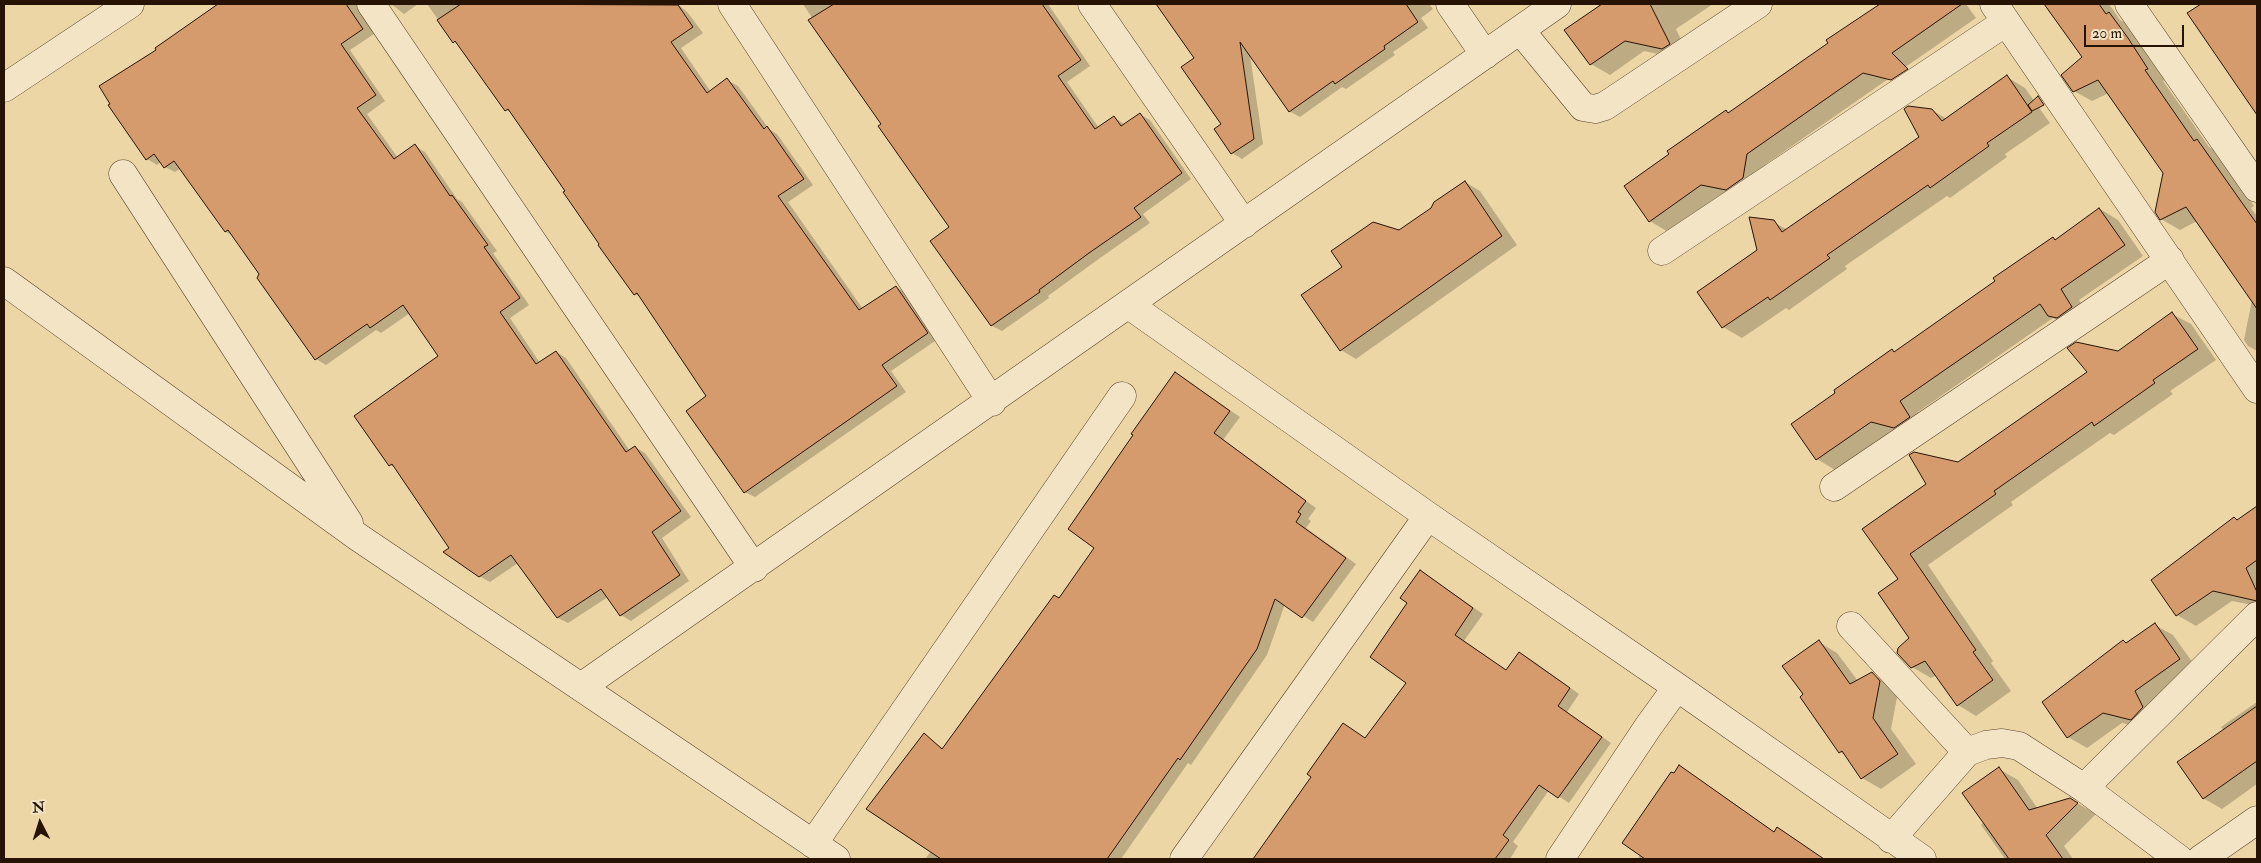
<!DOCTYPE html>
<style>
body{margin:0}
#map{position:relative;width:2261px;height:863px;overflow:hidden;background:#edd6a6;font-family:"IM FELL Double Pica",serif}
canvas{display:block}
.frame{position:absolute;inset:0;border:5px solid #261304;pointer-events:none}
.north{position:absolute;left:15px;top:798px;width:50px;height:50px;-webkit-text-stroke:4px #f3e4c5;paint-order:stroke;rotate:355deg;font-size:14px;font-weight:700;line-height:20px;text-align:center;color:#261304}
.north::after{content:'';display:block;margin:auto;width:18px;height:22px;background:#261304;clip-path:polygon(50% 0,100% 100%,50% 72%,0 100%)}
.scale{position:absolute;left:2084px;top:25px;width:100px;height:22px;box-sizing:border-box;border:2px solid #261304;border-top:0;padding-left:6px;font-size:15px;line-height:18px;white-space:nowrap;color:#261304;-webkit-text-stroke:4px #f3e4c5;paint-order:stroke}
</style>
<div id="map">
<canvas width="2261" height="863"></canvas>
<div class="frame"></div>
<div class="north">N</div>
<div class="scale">20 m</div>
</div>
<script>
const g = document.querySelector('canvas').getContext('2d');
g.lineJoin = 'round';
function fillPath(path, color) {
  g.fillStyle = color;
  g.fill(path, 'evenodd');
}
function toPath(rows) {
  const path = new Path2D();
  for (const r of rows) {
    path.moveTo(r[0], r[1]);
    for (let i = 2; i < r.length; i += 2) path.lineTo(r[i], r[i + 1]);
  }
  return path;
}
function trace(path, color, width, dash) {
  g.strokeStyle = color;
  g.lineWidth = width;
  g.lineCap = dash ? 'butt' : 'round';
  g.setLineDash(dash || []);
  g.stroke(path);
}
const shadow = toPath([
 [219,4,263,4,264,6,267,4,367,4,377,32,350,50,385,101,367,114,398,158,415,146,425,152,457,199,462,202,497,251,493,253,529,305,510,318,540,363,556,352,566,358,630,451,635,447,645,453,691,517,662,538,689,581,631,621,621,615,608,597,568,623,558,618,518,563,490,582,479,576,451,548,396,468,390,465,440,356,410,313,381,333,376,330,326,365,316,359,233,236,226,232,181,168,175,172,165,167,161,162,157,165,147,159,158,50,156,48],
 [391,4,418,4,404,14],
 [427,4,678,4,688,13,703,33,681,48,711,92,727,80,738,86,769,129,777,134,813,185,788,202,863,309,896,287,906,293,938,339,891,371,906,392,755,497,745,492,708,396,642,298,635,294,512,113,506,110,460,46,454,42],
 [803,4,1048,4,1090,66,1067,82,1099,128,1114,117,1125,125,1141,115,1150,120,1191,179,1143,214,1150,223,1100,258,1048,296,1049,298,1002,331,992,326,932,241,950,227],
 [1177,4,1429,4,1433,9,1421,18,1428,28,1393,52,1395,55,1346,89,1342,87,1300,117,1289,111,1250,55,1263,144,1242,159,1232,153,1196,58,1163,12],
 [1601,4,1713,4,1676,29,1688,54,1681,59,1644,51,1610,75,1591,64,1566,30],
 [1882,4,1966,4,1976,18,1766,164,1761,189,1745,200,1720,195,1668,232,1650,221,1671,155,1726,111,1729,113,1829,43,1828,41],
 [2046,4,2109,4,2120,20,2128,24,2166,80,2163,81,2209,147,2216,151,2254,206,2251,208,2257,216,2257,351,2248,346,2244,340,2252,300,2197,221,2180,230,2161,219,2164,173,2109,93,2092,101,2074,91,2083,57],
 [2203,4,2257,4,2257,104,2189,13],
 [2007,77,2025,88,2050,123,2005,154,2007,157,1950,198,1947,196,1845,266,1847,269,1789,310,1786,308,1742,338,1723,327,1773,222,1788,230,1921,137,1932,110,1947,119],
 [1465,182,1480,191,1517,245,1356,359,1341,350,1399,232],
 [2100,209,2118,220,2143,256,2079,300,2090,318,2068,326,2053,318,1918,412,1928,428,1913,438,1890,432,1835,470,1817,459,1837,393,1892,350,1895,352,1996,282,2053,238,2056,240],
 [2172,314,2191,324,2216,360,2170,391,2173,394,2114,435,2110,433,2045,478,2011,502,2013,505,1928,565,1993,661,1991,663,2011,691,1976,716,1958,705,1937,675,1931,678,1912,667,1911,638,1899,580,1864,529],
 [1186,380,1240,417,1223,440,1316,508,1308,519,1311,521,1306,528,1356,564,1313,622,1285,604,1267,655,1191,765,1188,763,1121,859,928,859,926,858,931,851,924,735,944,749,1059,600,1096,548],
 [2257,508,2257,606,2232,601,2196,626,2177,615,2153,580],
 [1421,571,1483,614,1464,641,1507,671,1520,653,1530,659,1579,694,1567,712,1611,743,1569,803,1549,790,1513,842,1518,846,1510,859,1255,859,1313,776,1366,739,1407,682,1408,603],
 [2155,625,2173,635,2198,670,2150,730,2122,723,2087,748,2068,737,2127,644],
 [1819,642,1837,653,1858,681,1872,674,1891,685,1898,692,1891,729,1916,764,1881,789,1862,778,1847,756,1840,752,1804,695],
 [2257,702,2257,784,2222,809,2203,798,2224,731,2221,727],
 [1680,767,1775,833,1788,835,1822,859,1638,859,1674,775],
 [1999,769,2018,780,2038,809,2070,799,2096,814,2064,846,2073,859,2005,859,1981,825,1984,822]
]);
const building = toPath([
 [218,4,346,4,363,29,341,44,376,95,357,108,394,159,415,144,450,196,452,195,488,245,484,247,520,298,500,312,536,364,556,351,626,452,635,446,681,511,652,532,680,575,620,616,601,589,557,618,511,555,479,577,443,552,449,548,392,464,389,466,354,416,438,356,403,305,370,328,367,324,315,360,257,278,259,274,228,230,225,232,174,161,164,168,154,154,146,160,108,105,110,104,99,86,156,50,155,48,218,4],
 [461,4,678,5,693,27,671,42,707,93,727,78,764,129,767,126,804,179,778,196,859,310,896,286,928,333,882,365,897,386,744,493,686,411,706,396,637,293,634,295,598,245,599,244,563,192,565,191,508,109,505,111,455,41,453,43,437,20,461,4],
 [834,4,1042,4,1081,60,1058,76,1095,129,1114,116,1121,126,1140,113,1182,173,1134,208,1141,217,1089,253,1039,290,1040,292,991,326,930,241,949,227,878,126,881,124,808,20,834,4],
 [1156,4,1406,4,1418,22,1384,46,1385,49,1335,84,1333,81,1289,112,1240,42,1254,139,1231,154,1214,129,1221,124,1181,67,1194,58,1156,4],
 [1602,4,1650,4,1670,44,1662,49,1625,41,1590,65,1564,30,1602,4],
 [1880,4,1962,4,1892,53,1908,69,1891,80,1863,73,1747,154,1743,178,1726,190,1701,185,1649,222,1624,186,1669,154,1667,151,1726,110,1728,113,1828,43,1826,40,1880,4],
 [2044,4,2099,4,2106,14,2109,12,2128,38,2148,69,2145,70,2194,141,2197,139,2257,224,2257,309,2186,207,2160,220,2155,212,2163,173,2098,80,2073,92,2061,75,2082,57,2044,4],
 [2201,4,2257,4,2257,115,2187,13,2201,4],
 [2007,75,2032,112,1987,143,1989,146,1930,188,1928,185,1827,255,1830,258,1770,300,1768,297,1722,328,1697,292,1757,250,1749,217,1774,220,1782,232,1919,137,1904,109,1908,106,1932,109,1942,121,2007,75],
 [2038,96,2044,105,2032,111,2028,105,2038,96],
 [1465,181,1502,236,1340,351,1301,295,1342,267,1331,251,1373,222,1399,230,1431,208,1434,202,1465,181],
 [2099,208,2125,245,2061,289,2072,307,2057,318,2048,316,2040,304,1900,401,1910,417,1894,428,1871,422,1816,460,1791,424,1835,393,1834,390,1892,349,1894,352,1995,281,1993,278,2053,237,2055,240,2099,208],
 [2172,312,2198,349,2153,380,2155,383,2094,426,2092,422,2027,468,1994,491,1996,494,1910,554,1976,650,1973,652,1993,680,1957,706,1925,661,1911,668,1897,653,1898,648,1909,638,1878,593,1898,579,1862,529,1926,484,1909,455,1914,452,1958,462,2087,372,2067,348,2076,342,2118,351,2172,312],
 [1175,372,1230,411,1214,433,1306,501,1298,512,1301,514,1296,522,1346,558,1302,618,1275,599,1257,649,1180,760,1178,758,1107,859,941,859,866,809,924,733,942,749,1054,595,1059,598,1094,548,1068,529,1133,435,1131,434,1175,372],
 [2257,506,2257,560,2246,568,2257,592,2257,601,2213,591,2176,616,2151,580,2234,517,2237,520,2257,506],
 [1420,570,1473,608,1455,635,1506,670,1519,652,1570,688,1558,706,1602,737,1558,798,1539,785,1503,835,1509,840,1495,859,1253,859,1311,777,1307,774,1343,723,1365,738,1406,683,1370,657,1407,603,1400,598,1420,570],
 [2155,623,2180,659,2135,691,2143,707,2131,720,2103,713,2067,738,2042,702,2123,640,2126,643,2155,623],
 [1819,640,1850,684,1872,672,1880,681,1873,718,1898,754,1861,779,1842,751,1839,753,1800,697,1803,694,1782,666,1819,640],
 [2257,706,2257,761,2203,799,2177,762,2257,706],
 [1679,765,1774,832,1777,827,1824,859,1645,859,1622,843,1671,772,1674,773,1679,765],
 [1999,767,2029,810,2070,798,2078,803,2046,835,2063,859,2009,859,1962,793,1999,767]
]);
const minor = toPath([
 [371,4,754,568],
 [732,4,992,402],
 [1092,4,1244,224],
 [1450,4,1485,55],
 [1994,4,2257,389],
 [2129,4,2257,188],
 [1520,30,1583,107,1595,109,1605,106,1758,4],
 [4,88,130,4],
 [123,174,349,523],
 [1662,251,2006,22],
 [4,281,358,537,836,859],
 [1129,305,1428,516,1677,687,1922,859],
 [1834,487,2170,260],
 [1851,626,1967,752,1891,839],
 [581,687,1557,4],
 [1967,752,1986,745,2002,743,2019,746,2084,788,2179,859],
 [2084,788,2257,616],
 [813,844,1122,396],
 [1184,859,1428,516],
 [1560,859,1648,727,1677,687],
 [2201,859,2257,820]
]);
fillPath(shadow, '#0003');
fillPath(building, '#d69b6c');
trace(building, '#261304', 1);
trace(minor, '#58442c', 29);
trace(minor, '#f3e4c5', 28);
</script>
